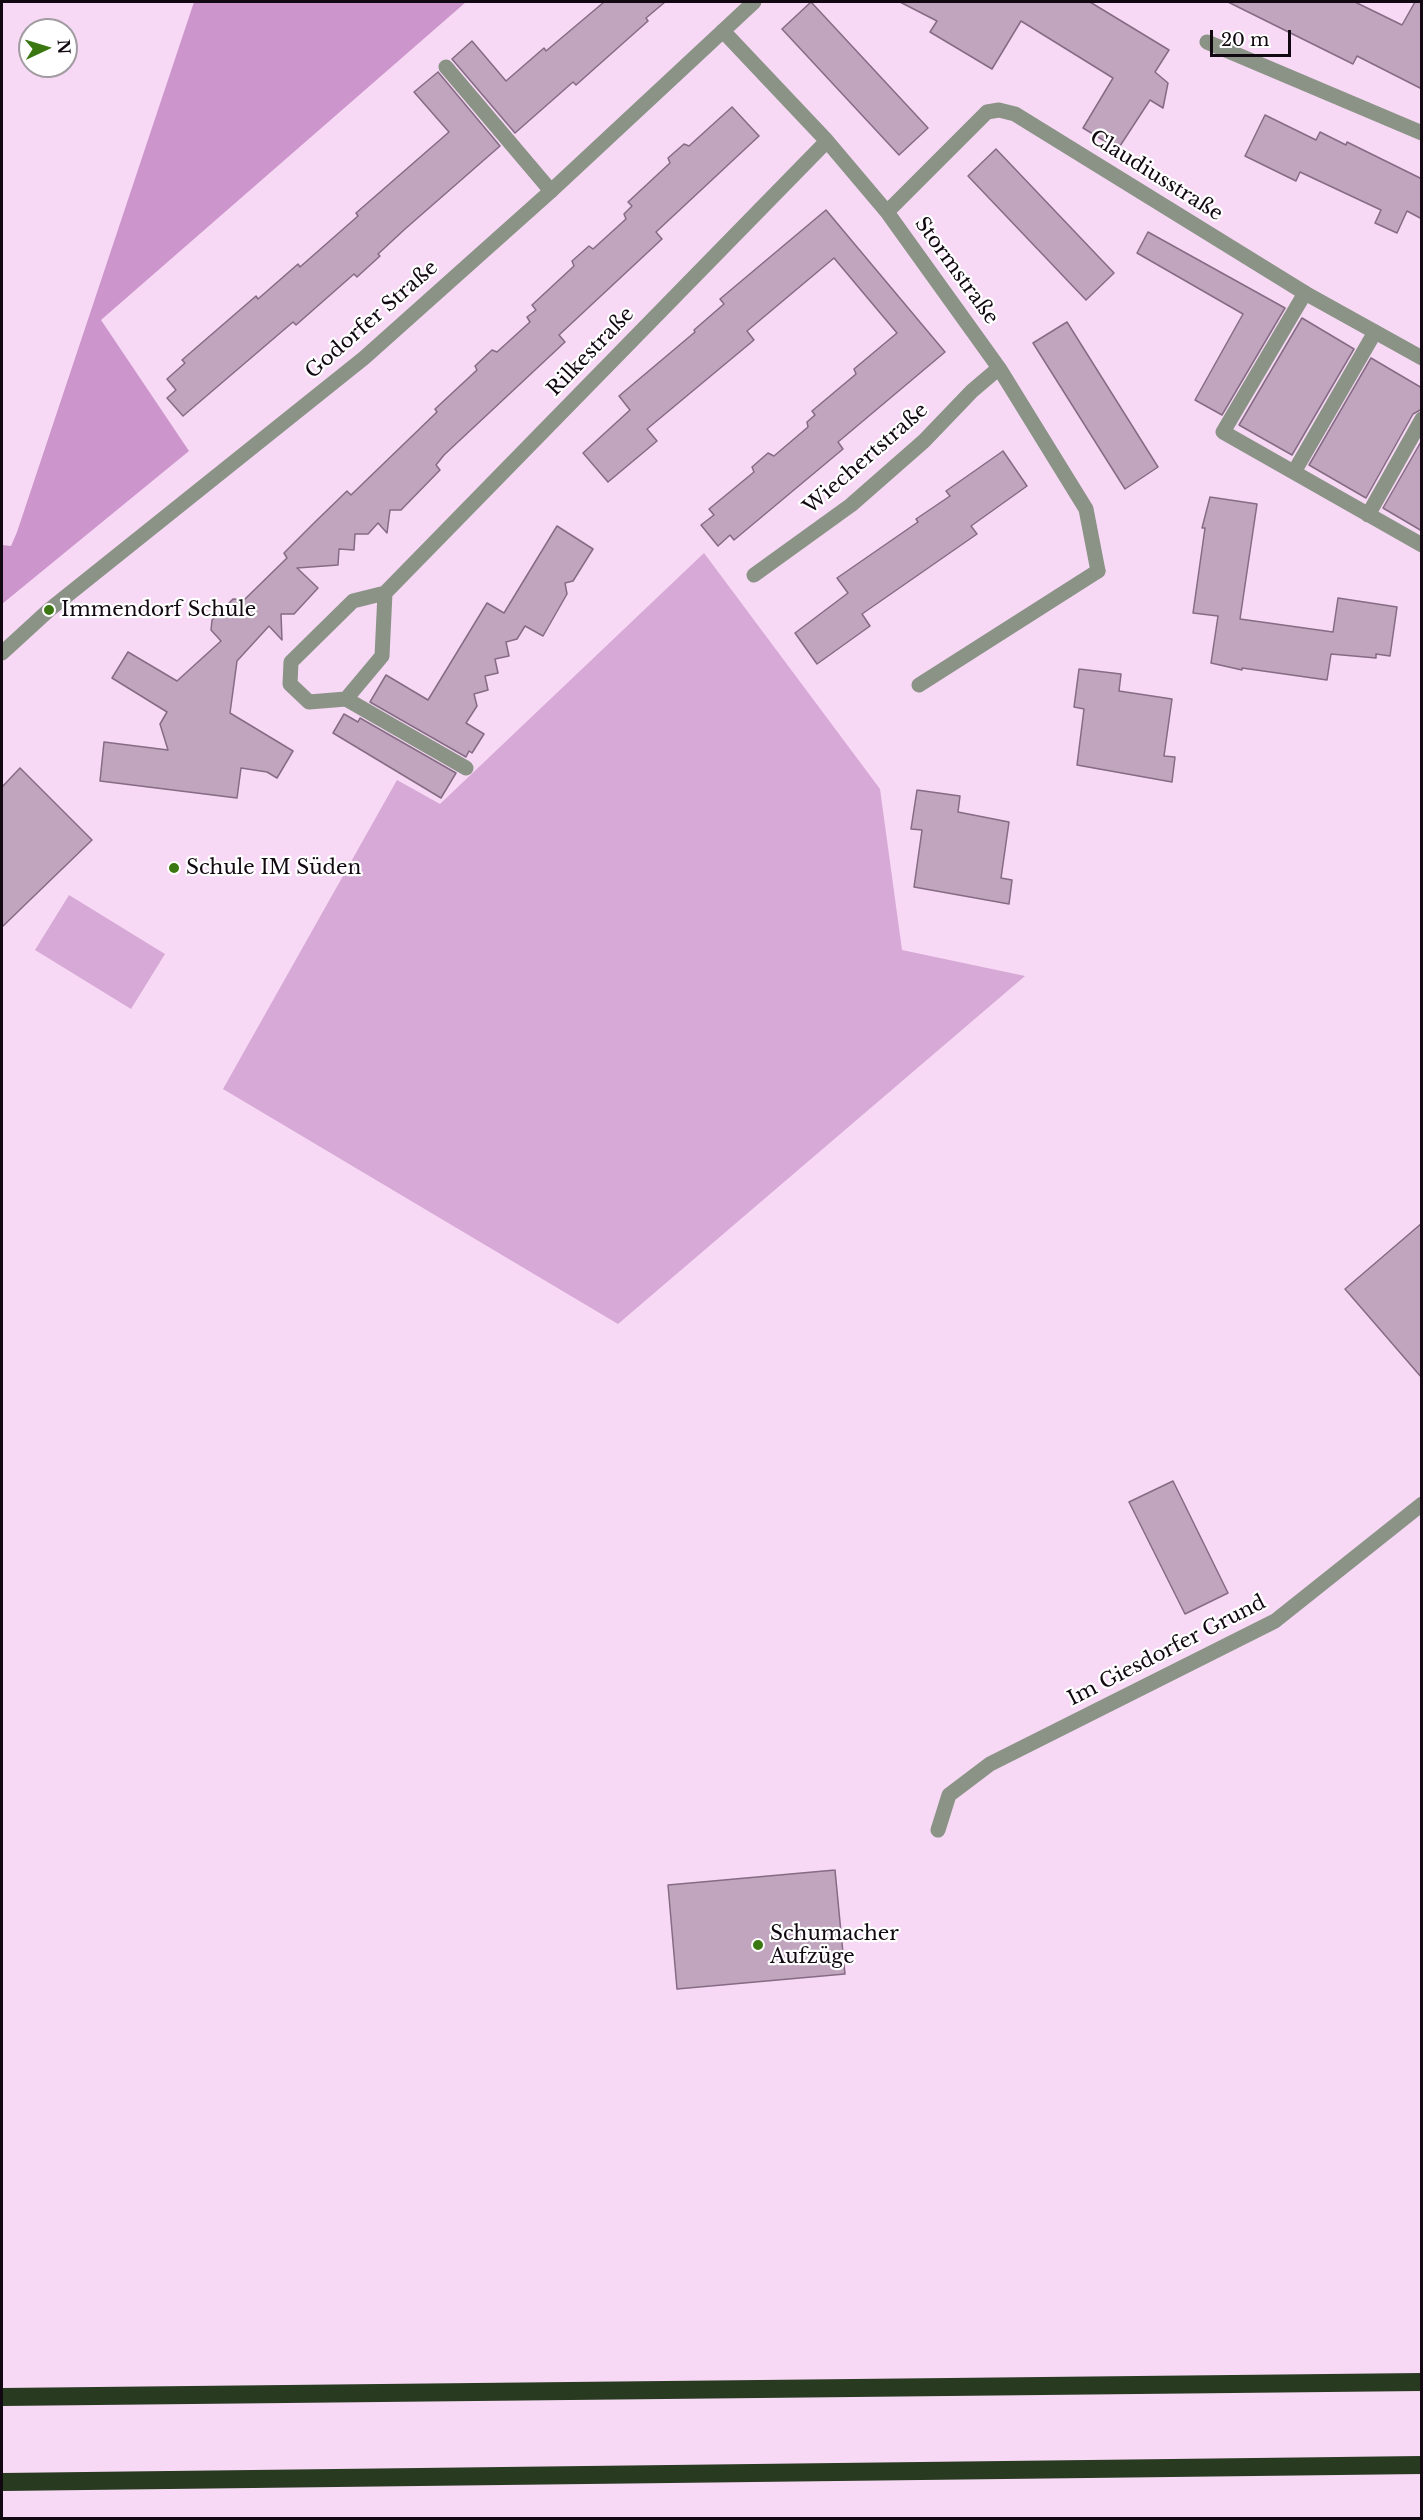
<!DOCTYPE html>
<meta charset="utf-8">
<style>
body{margin:0}
#map{position:relative;width:1423px;height:2520px;overflow:hidden;background:#f7d9f5;font-family:"Libre Baskerville",serif}
canvas{display:block}
.frame{position:absolute;inset:0;border:3px solid #120811;pointer-events:none}
.north{position:absolute;left:18px;top:18px;width:60px;height:60px;box-sizing:border-box;background:#fff;border:2px solid #a09ca0;border-radius:50%;rotate:86deg;font-size:16px;font-weight:700;line-height:24px;text-align:center;color:#120811}
.north::after{content:'';display:block;margin:auto;width:21px;height:27px;background:#3a7711;clip-path:polygon(50% 0,100% 100%,50% 72%,0 100%)}
.scale{position:absolute;left:1210px;top:30px;width:81px;height:27px;box-sizing:border-box;border:3px solid #120811;border-top:0;padding-left:8px;font-size:18px;line-height:21px;white-space:nowrap;color:#120811;-webkit-text-stroke:4px #fff;paint-order:stroke}
</style>
<div id="map">
<canvas width="1423" height="2520"></canvas>
<div class="frame"></div>
<div class="north">N</div>
<div class="scale">20 m</div>
</div>
<script>
const g = document.querySelector('canvas').getContext('2d');
g.lineJoin = 'round';
function fillPath(path, color) {
  g.fillStyle = color;
  g.fill(path, 'evenodd');
}
function toPath(rows) {
  const path = new Path2D();
  for (const r of rows) {
    path.moveTo(r[0], r[1]);
    for (let i = 2; i < r.length; i += 2) path.lineTo(r[i], r[i + 1]);
  }
  return path;
}
function trace(path, color, width, dash) {
  g.strokeStyle = color;
  g.lineWidth = width;
  g.lineCap = dash ? 'butt' : 'round';
  g.setLineDash(dash || []);
  g.stroke(path);
}
function write(font, color, halo, rows, align = 'center') {
  g.font = font + ' "Libre Baskerville",serif';
  g.lineWidth = 4.5;
  g.setLineDash([]);
  g.textBaseline = 'middle';
  g.strokeStyle = halo;
  g.fillStyle = color;
  for (const [text, x, y, turn = 0] of rows) {
    g.save();
    g.translate(x, y);
    g.rotate((+turn || 0) * Math.PI / 180);
    g.textAlign = isNaN(turn) ? turn : align;
    if (halo) g.strokeText(text, 0, 0);
    g.fillText(text, 0, 0);
    g.restore();
  }
}
const green = toPath([
 [704,553,880,789,902,950,1025,976,618,1324,223,1089,397,780,440,804],
 [69,895,165,954,131,1009,35,950]
]);
const forest = toPath([
 [194,2,466,2,101,320,189,451,2,604,2,545,11,546,17,532]
]);
const building = toPath([
 [604,2,665,2,646,18,648,21,576,85,573,82,515,133,452,59,472,41,506,81,544,48,546,51,604,2],
 [811,2,928,128,899,155,782,29,811,2],
 [900,2,1090,2,1169,50,1155,72,1168,83,1163,108,1150,100,1118,149,1083,128,1113,78,1021,21,992,69,930,32,937,21,900,2],
 [1228,2,1355,2,1402,25,1415,2,1422,2,1422,89,1357,56,1353,64,1228,2],
 [438,72,500,146,405,229,378,254,380,256,357,277,354,274,296,325,293,322,183,416,167,398,176,390,167,379,185,363,182,360,256,296,258,299,298,264,300,267,358,216,356,213,449,132,414,92,438,72],
 [732,107,759,136,656,232,662,239,559,335,565,342,444,455,436,465,440,470,401,510,390,510,387,533,378,523,368,534,355,534,354,550,339,549,338,565,297,568,318,588,294,614,281,614,282,640,269,626,237,661,230,713,293,751,277,778,267,772,241,768,237,798,100,781,104,742,168,750,160,724,167,712,112,678,128,652,177,681,221,641,211,630,212,620,233,599,244,600,287,558,284,553,315,522,347,491,351,495,437,412,435,409,477,370,475,366,492,350,497,352,530,322,527,317,536,310,532,305,574,266,572,261,589,246,593,249,626,219,624,214,632,206,628,202,670,163,668,158,684,144,689,146,732,107],
 [1265,115,1316,140,1320,132,1346,145,1347,142,1422,179,1422,219,1407,211,1397,233,1375,223,1381,210,1300,172,1296,181,1245,156,1265,115],
 [996,149,1114,273,1086,300,968,176,996,149],
 [826,210,945,352,838,442,843,449,734,540,730,535,718,546,701,525,714,515,709,509,754,472,752,467,768,453,774,456,808,427,807,422,815,415,812,411,856,374,854,369,897,333,834,258,747,331,754,340,647,429,657,441,608,482,583,453,630,410,619,396,695,332,694,330,724,304,720,299,826,210],
 [1148,232,1285,308,1222,415,1195,400,1243,314,1137,253,1148,232],
 [1302,318,1354,349,1292,455,1239,425,1302,318],
 [1067,322,1158,467,1125,489,1033,343,1067,322],
 [1371,358,1422,388,1422,409,1413,414,1366,498,1309,465,1371,358],
 [1422,440,1422,531,1383,508,1422,440],
 [1003,451,1027,486,971,526,977,534,862,614,870,626,817,664,795,633,848,593,837,578,918,522,916,519,950,496,946,491,1003,451],
 [1210,497,1257,504,1240,619,1333,632,1338,598,1397,607,1390,656,1376,654,1376,658,1331,654,1327,680,1242,668,1242,670,1211,663,1218,616,1193,613,1205,528,1202,528,1210,497],
 [557,526,593,549,573,581,565,583,567,594,543,636,525,626,517,639,506,642,509,656,495,659,498,673,485,676,488,690,474,694,477,706,466,723,484,734,472,753,469,751,466,757,370,702,386,675,428,700,487,603,504,613,557,526],
 [1079,669,1121,674,1119,691,1172,699,1164,756,1175,757,1172,782,1077,765,1084,709,1074,707,1079,669],
 [344,714,358,722,360,718,456,773,441,798,333,733,344,714],
 [20,768,92,840,2,927,2,787,20,768],
 [917,790,960,796,958,812,1009,822,1001,878,1012,880,1009,904,914,887,922,830,911,829,917,790],
 [1422,1223,1422,1378,1345,1289,1422,1223],
 [1173,1481,1228,1593,1185,1614,1129,1502,1173,1481],
 [835,1870,845,1974,677,1989,668,1885,835,1870]
]);
const service = toPath([
 [446,67,551,191],
 [1305,293,1223,432,1422,545],
 [1294,472,1375,332],
 [1368,515,1422,419],
 [919,685,1098,571],
 [346,699,466,768]
]);
const minor = toPath([
 [723,31,827,141,887,212,999,368,1086,509,1098,571],
 [1207,42,1422,133],
 [887,212,987,112,999,110,1015,114,1305,293,1422,358],
 [754,575,851,505,924,441,972,391,999,368],
 [385,593,382,656,346,699,309,702,290,684,291,662,353,601,385,593,827,141],
 [938,1830,949,1795,990,1764,1275,1621,1422,1504]
]);
const tertiary = toPath([
 [2,653,49,610,364,358,551,191,754,2]
]);
const motorway = toPath([
 [2,2397,1422,2382],
 [2,2482,1422,2465]
]);
const markers = [
 [49,610,6,"#3a7711"],
 [174,868,6,"#3a7711"],
 [758,1945,6,"#3a7711"]
];
const streetNames = [
 ["Claudiusstraße",1156,176,32],
 ["Stormstraße",956,271,54],
 ["Godorfer Straße",372,320,-41],
 ["Rilkestraße",591,352,-46],
 ["Wiechertstraße",866,459,-41],
 ["Im Giesdorfer Grund",1167,1651,-27]
];
const poiNames = [
 ["Immendorf Schule",61,610],
 ["Schule IM Süden",186,868],
 ["Schumacher",770,1934],
 ["Aufzüge",770,1957]
];
fillPath(green, '#d7a9d6');
fillPath(forest, '#cc95cb');
fillPath(building, '#c1a5bf');
trace(building, '#856b84', 1.5);
trace(service, '#8a9386', 15);
trace(minor, '#8a9386', 15);
trace(tertiary, '#8a9386', 15);
trace(motorway, '#283a20', 18);
for (const [x, y, r, color] of markers) {
  const dot = new Path2D();
  dot.arc(x, y, r, 0, 2 * Math.PI);
  g.fillStyle = color;
  g.fill(dot);
  trace(dot, '#fff', 2);
}
write('20px', '#120811', '#fff', streetNames);
write('20px', '#120811', '#fff', poiNames, 'left');
</script>
